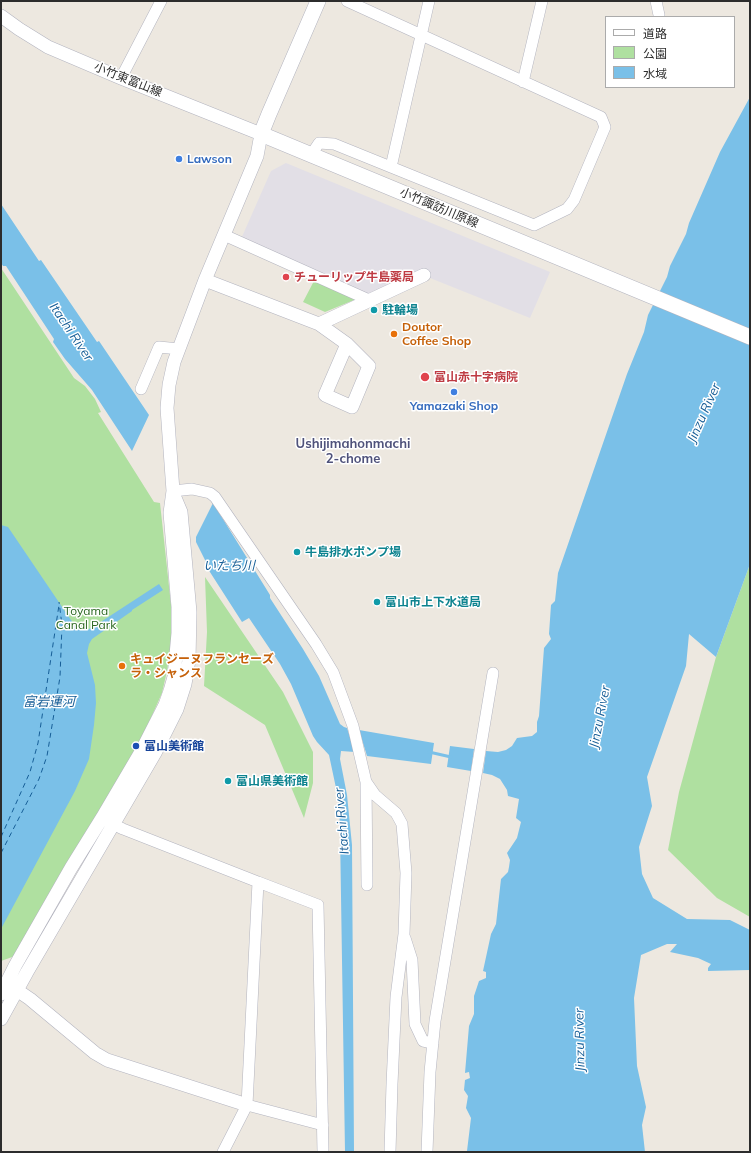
<!DOCTYPE html>
<meta charset="utf-8">
<style>
body{margin:0}
#map{position:relative;width:751px;height:1153px;overflow:hidden;background:#ede8e0;font-family:Mulish,"Noto Sans JP",sans-serif}
canvas{display:block}
.frame{position:absolute;inset:0;border:2px solid #2c2c2c;pointer-events:none}
.legend{position:absolute;left:605px;top:16px;width:130px;height:72px;box-sizing:border-box;background:#fff;border:1px solid #ababab;margin:0;padding:5px 7px;list-style:none;font-size:12px;color:#2c2c2c}
.legend li{display:flex;align-items:center;gap:8px;height:20px}
.legend b{width:20px;border:1px solid #ababab}
</style>
<div id="map">
<canvas width="751" height="1153"></canvas>
<div class="frame"></div>
<ul class="legend">
<li><b style="height:5px;background:#fff"></b>道路</li>
<li><b style="height:11px;background:#afe0a0"></b>公園</li>
<li><b style="height:11px;background:#7ac0e8"></b>水域</li>
</ul>
</div>
<script>
const g = document.querySelector('canvas').getContext('2d');
g.lineJoin = 'round';
function fillPath(path, color) {
  g.fillStyle = color;
  g.fill(path, 'evenodd');
}
function toPath(rows) {
  const path = new Path2D();
  for (const r of rows) {
    path.moveTo(r[0], r[1]);
    for (let i = 2; i < r.length; i += 2) path.lineTo(r[i], r[i + 1]);
  }
  return path;
}
function trace(path, color, width, dash) {
  g.strokeStyle = color;
  g.lineWidth = width;
  g.lineCap = dash ? 'butt' : 'round';
  g.setLineDash(dash || []);
  g.stroke(path);
}
function write(font, color, halo, rows, align = 'center') {
  g.font = font + ' Mulish,"Noto Sans JP",sans-serif';
  g.lineWidth = 3;
  g.setLineDash([]);
  g.textBaseline = 'middle';
  g.strokeStyle = halo;
  g.fillStyle = color;
  for (const [text, x, y, turn = 0] of rows) {
    g.save();
    g.translate(x, y);
    g.rotate((+turn || 0) * Math.PI / 180);
    g.textAlign = isNaN(turn) ? turn : align;
    if (halo) g.strokeText(text, 0, 0);
    g.fillText(text, 0, 0);
    g.restore();
  }
}
const industrial = toPath([
 [286,163,550,272,530,318,415,272,365,295,241,239,271,171]
]);
const green = toPath([
 [1,268,74,378,85,386,95,399,101,412,98,413,154,502,160,503,172,614,172,638,167,671,162,693,142,738,15,956,1,961],
 [315,279,359,298,325,312,303,302],
 [750,564,750,917,717,898,668,850,679,792,716,657],
 [205,577,283,692,313,752,313,783,304,818,265,725,204,686,207,632]
]);
const water = toPath([
 [750,97,750,564,716,657,689,634,686,666,647,777,652,806,639,847,642,874,653,898,687,919,730,920,750,930,750,970,708,971,708,968,711,964,698,958,670,952,677,944,667,944,641,955,634,998,637,1066,646,1107,642,1125,645,1152,469,1152,467,1151,471,1118,466,1108,468,1096,464,1090,465,1080,470,1078,469,1072,465,1073,469,1026,474,1014,474,996,479,981,486,978,486,972,483,971,491,934,496,924,501,879,508,872,509,867,510,860,507,853,517,838,521,822,516,818,519,799,508,796,507,790,500,779,492,775,483,773,486,751,498,752,506,750,512,746,517,738,532,736,537,732,537,722,539,716,544,648,551,639,549,634,551,605,555,601,558,573,627,374,644,332,648,315,667,277,670,266,686,234,689,223,720,152],
 [1,204,39,261,41,260,97,342,99,341,149,415,132,451,92,390,65,359,53,342,54,339,6,266,3,266,1,263],
 [213,503,270,595,270,598,303,649,319,676,340,724,344,727,347,728,355,752,341,751,340,759,347,795,352,845,354,1152,345,1152,340,832,339,804,336,788,329,755,317,742,313,736,291,684,280,664,249,618,242,622,208,569,209,568,196,542,196,537],
 [1,525,8,527,75,626,80,630,87,630,93,627,159,584,163,590,132,610,132,611,92,639,89,644,87,653,95,685,96,703,94,725,89,759,75,791,1,929],
 [359,730,434,743,431,764,367,756],
 [450,746,474,749,471,771,447,767]
]);
const stream = toPath([
 [429,752,451,757]
]);
const ferry = toPath([
 [1,837,30,772,38,743,59,605],
 [1,853,39,779,47,756,60,677,62,625,59,602]
]);
const minor = toPath([
 [656,1,659,15],
 [121,78,161,1],
 [523,82,542,1],
 [311,155,319,143,334,144,534,225,567,209,574,200,605,127,601,117,347,1],
 [391,167,429,1],
 [224,235,369,300],
 [141,389,159,347,179,349],
 [173,491,192,489,210,493,215,497,316,644,333,672,353,726,366,782,375,795,396,813,402,824,406,873,404,934,396,997,392,1084,390,1152],
 [366,782,367,885],
 [106,821,123,829,258,882,247,1105,223,1152],
 [258,882,318,905,323,1152],
 [405,938,412,960,415,1024,423,1041,433,1043],
 [247,1105,323,1125],
 [427,1152,430,1072,435,1021,493,673]
]);
const tertiary = toPath([
 [1,16,19,29,48,47,121,78,261,134,257,156,205,280,174,362,169,385,167,408,173,491,170,513,178,607,178,633,174,677,170,691,165,705,142,750,102,818,71,868,15,966,1,994],
 [205,280,319,324,424,275],
 [319,324,347,344,369,366,352,407,325,395,347,344],
 [11,986,30,999,95,1053,107,1060,247,1105],
 [1,1019,27,972,155,753,177,709,185,684,189,660,190,612,181,512,173,493]
]);
const secondary = toPath([
 [318,1,269,114,261,134,750,337]
]);
const markers = [
 [179,159,4,"#3f7fe0"],
 [286,277,4,"#e0444e"],
 [374,310,4,"#0f9aa8"],
 [394,334,4,"#e8710a"],
 [425,377,5,"#e0444e"],
 [454,392,4,"#3f7fe0"],
 [297,552,4,"#0f9aa8"],
 [377,602,4,"#0f9aa8"],
 [122,666,4,"#e8710a"],
 [136,746,4,"#1a4fb4"],
 [228,781,4,"#0f9aa8"]
];
const streetNames = [
 ["小竹東富山線",128,80,22],
 ["小竹諏訪川原線",439,208,23]
];
const shopNames = [
 ["Lawson",187,159],
 ["Yamazaki Shop",454,406,"center"]
];
const healthNames = [
 ["チューリップ牛島薬局",294,277],
 ["富山赤十字病院",434,377]
];
const cultureNames = [
 ["駐輪場",382,310],
 ["牛島排水ポンプ場",305,552],
 ["富山市上下水道局",385,602],
 ["富山県美術館",236,781]
];
const foodNames = [
 ["Doutor",402,327],
 ["Coffee Shop",402,341],
 ["キュイジーヌフランセーズ",130,659],
 ["ラ・シャンス",130,673]
];
const parkNames = [
 ["Toyama",86,611],
 ["Canal Park",86,625]
];
const transitNames = [
 ["富山美術館",144,746]
];
const waterNames = [
 ["Itachi River",71,332,56],
 ["Jinzu River",704,413,-66],
 ["いたち川",229,566],
 ["富岩運河",49,702],
 ["Jinzu River",600,717,-79],
 ["Itachi River",342,821,-95],
 ["Jinzu River",580,1040,-91]
];
const neighbourhoodNames = [
 ["Ushijimahonmachi",353,444],
 ["2-chome",353,459]
];
fillPath(industrial, '#e2dfe6');
fillPath(green, '#afe0a0');
fillPath(water, '#7ac0e8');
trace(stream, '#7ac0e8', 3);
trace(ferry, '#165e97', 1, [5, 4]);
trace(minor, '#b3b4bf', 12);
trace(tertiary, '#b3b4bf', 14);
trace(secondary, '#b3b4bf', 16);
trace(minor, '#fff', 11);
trace(tertiary, '#fff', 13);
trace(secondary, '#fff', 15);
for (const [x, y, r, color] of markers) {
  const dot = new Path2D();
  dot.arc(x, y, r, 0, 2 * Math.PI);
  g.fillStyle = color;
  g.fill(dot);
  trace(dot, '#fff', 1.5);
}
write('12px', '#2c2c2c', '#fff', streetNames);
write('bold 12px', '#366cbe', '#fff', shopNames, 'left');
write('bold 12px', '#be3a42', '#fff', healthNames, 'left');
write('bold 12px', '#0d838f', '#fff', cultureNames, 'left');
write('bold 12px', '#c56008', '#fff', foodNames, 'left');
write('12px', '#27661f', '#fff', parkNames);
write('bold 12px', '#164399', '#fff', transitNames, 'left');
write('italic 13px', '#165e97', '#fff', waterNames);
write('bold 13px', '#4f527b', '#fff', neighbourhoodNames);
</script>
